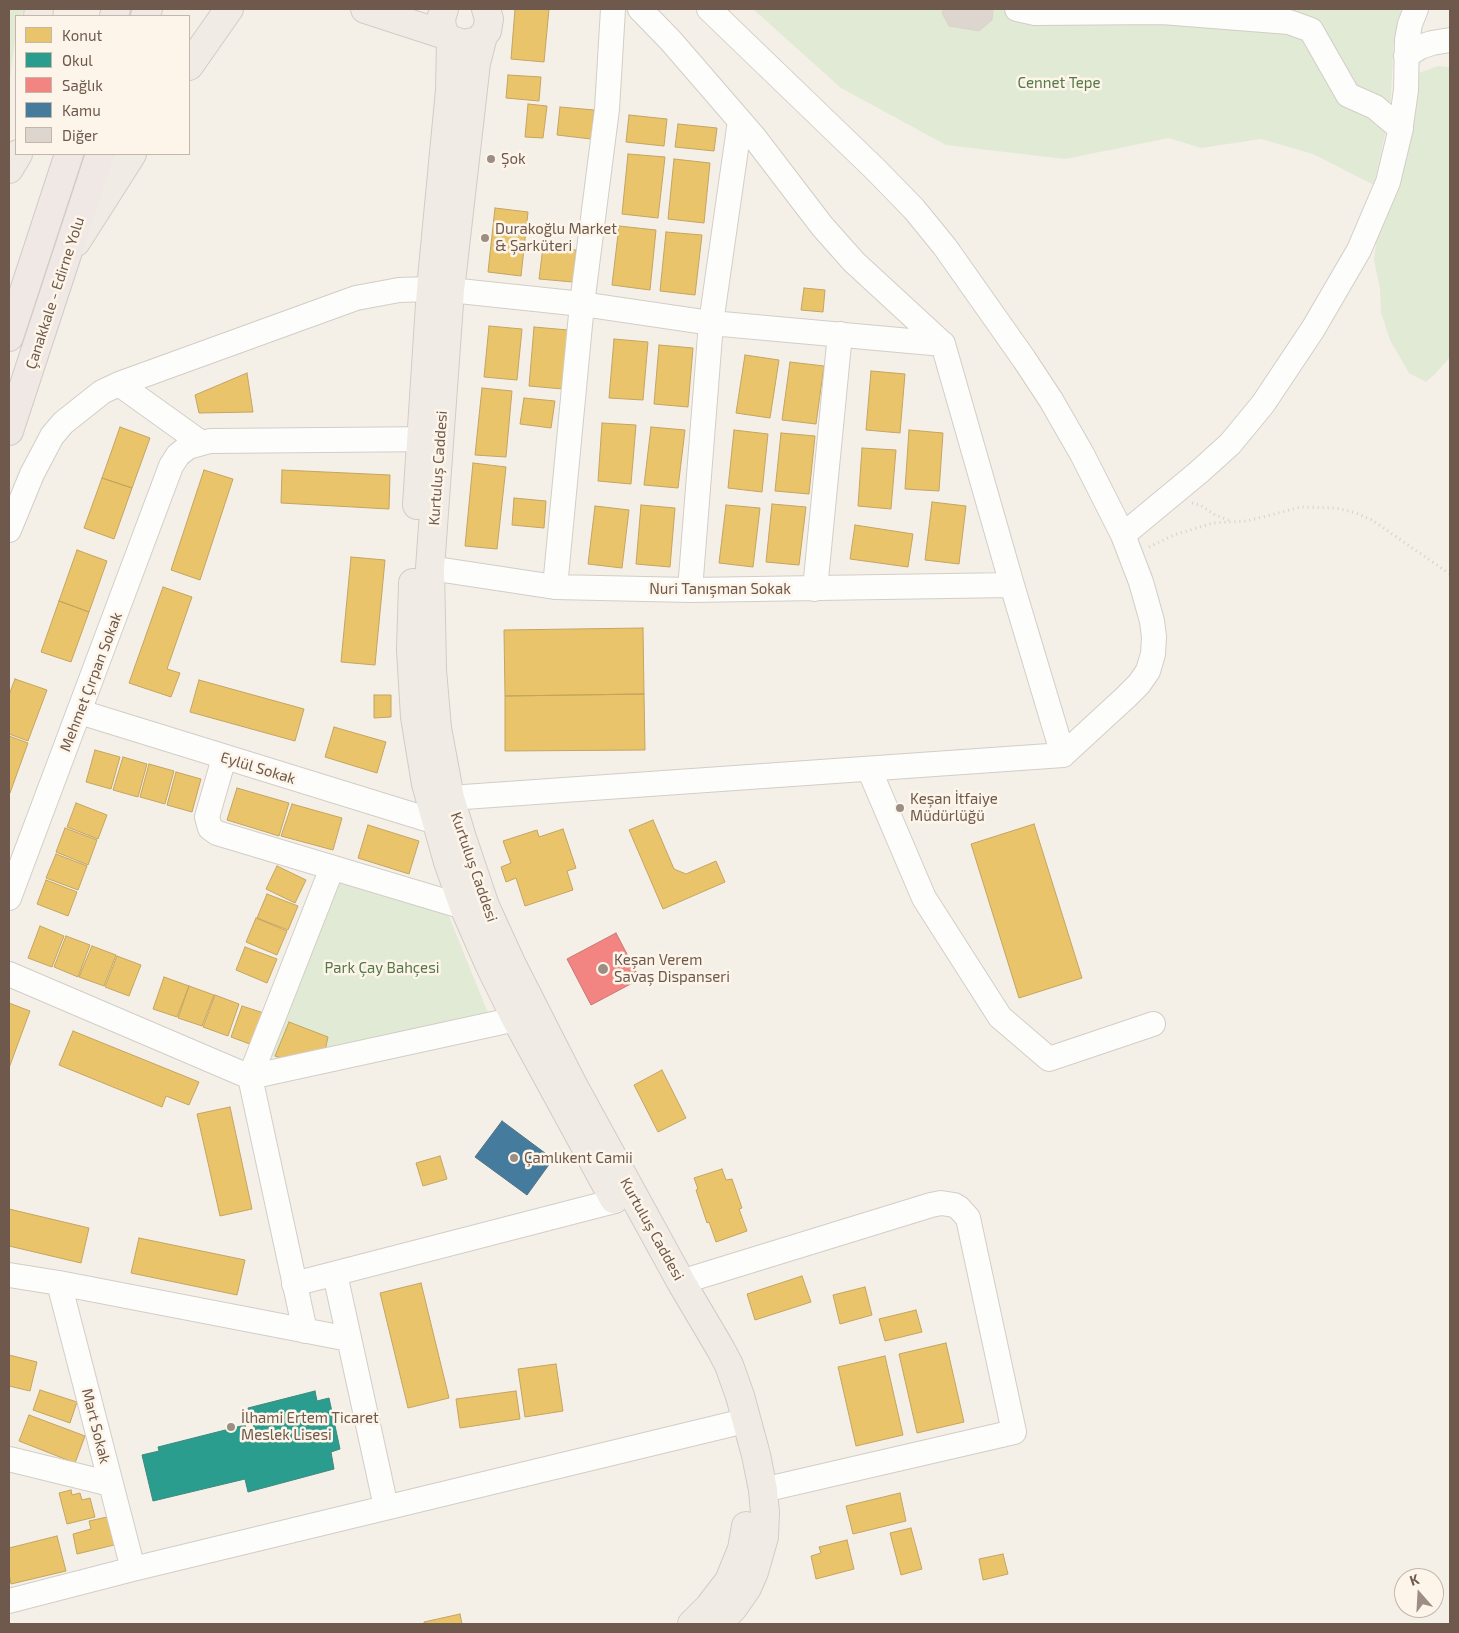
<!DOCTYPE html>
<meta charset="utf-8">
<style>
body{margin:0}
#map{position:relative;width:1459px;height:1633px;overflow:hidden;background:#f4f0e8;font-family:"Exo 2",sans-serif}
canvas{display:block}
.frame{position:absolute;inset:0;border:10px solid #6e594c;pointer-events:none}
.legend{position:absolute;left:15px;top:15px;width:175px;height:140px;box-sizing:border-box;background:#fdf5e9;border:1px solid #c4b7aa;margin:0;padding:6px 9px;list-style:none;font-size:15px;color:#6e594c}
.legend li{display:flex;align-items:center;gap:10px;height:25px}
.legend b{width:25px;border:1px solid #c4b7aa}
.north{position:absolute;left:1394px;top:1568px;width:50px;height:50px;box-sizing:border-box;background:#fdf5e9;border:1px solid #c4b7aa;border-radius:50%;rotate:341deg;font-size:14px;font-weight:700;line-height:20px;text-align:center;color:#6e594c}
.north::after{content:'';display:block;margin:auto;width:18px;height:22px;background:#9d8e83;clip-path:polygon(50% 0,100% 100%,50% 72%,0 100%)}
</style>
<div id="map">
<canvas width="1459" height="1633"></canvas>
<div class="frame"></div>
<ul class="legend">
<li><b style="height:14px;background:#e9c46a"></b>Konut</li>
<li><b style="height:14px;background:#2a9d8f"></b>Okul</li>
<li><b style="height:14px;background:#f28482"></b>Sağlık</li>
<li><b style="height:14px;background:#457b9d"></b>Kamu</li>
<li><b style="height:14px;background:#ddd6ce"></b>Diğer</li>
</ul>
<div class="north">K</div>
</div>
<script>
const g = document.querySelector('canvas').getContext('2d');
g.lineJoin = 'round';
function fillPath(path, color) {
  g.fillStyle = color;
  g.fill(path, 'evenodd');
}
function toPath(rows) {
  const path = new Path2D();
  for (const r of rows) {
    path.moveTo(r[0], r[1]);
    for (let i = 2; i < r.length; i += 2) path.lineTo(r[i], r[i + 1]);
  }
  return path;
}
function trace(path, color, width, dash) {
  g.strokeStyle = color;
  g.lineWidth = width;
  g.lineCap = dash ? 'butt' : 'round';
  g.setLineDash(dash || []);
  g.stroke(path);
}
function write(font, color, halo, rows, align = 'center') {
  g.font = font + ' "Exo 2",sans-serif';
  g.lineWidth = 5;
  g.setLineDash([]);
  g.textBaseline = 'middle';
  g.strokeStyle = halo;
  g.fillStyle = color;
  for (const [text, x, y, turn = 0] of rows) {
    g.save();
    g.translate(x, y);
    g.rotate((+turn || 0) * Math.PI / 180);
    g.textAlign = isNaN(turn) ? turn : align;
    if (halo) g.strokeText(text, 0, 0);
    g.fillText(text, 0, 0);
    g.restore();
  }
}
const green = toPath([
 [9,9,24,9,21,16,16,16,16,32,9,86],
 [753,9,1402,9,1394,40,1390,112,1374,185,1313,154,1261,139,1201,148,1169,138,1065,159,946,145,841,88],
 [1438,66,1450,67,1450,357,1435,374,1426,382,1409,373,1390,340,1381,312,1380,288,1374,260,1377,235,1416,74],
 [340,882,446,909,490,1018,295,1063,269,1056,335,885]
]);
const homes = toPath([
 [515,9,549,9,544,62,511,59,515,9],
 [508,75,541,77,539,101,506,98,508,75],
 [528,104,547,106,543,138,525,137,528,104],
 [560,107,594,110,591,139,557,135,560,107],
 [629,115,667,119,664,146,626,142,629,115],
 [678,124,717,128,714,151,675,147,678,124],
 [628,154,665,157,658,218,622,214,628,154],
 [674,159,710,163,704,223,668,219,674,159],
 [495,208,528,212,521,276,488,272,495,208],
 [619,226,656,230,650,290,612,285,619,226],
 [666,232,702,235,695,295,660,291,666,232],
 [543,247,576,250,573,282,539,279,543,247],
 [804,288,825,290,823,312,801,310,804,288],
 [489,326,522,329,517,380,484,377,489,326],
 [534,327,568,330,563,389,529,386,534,327],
 [614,339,648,342,643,400,609,398,614,339],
 [659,345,693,348,688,407,654,404,659,345],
 [745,355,779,360,770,418,736,413,745,355],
 [790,362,824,366,816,424,782,420,790,362],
 [871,371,905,374,900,433,866,430,871,371],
 [247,373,253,412,199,413,195,395,247,373],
 [482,388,512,391,506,457,475,455,482,388],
 [524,398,555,401,551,428,520,424,524,398],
 [602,423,636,425,631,484,598,481,602,423],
 [120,427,150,438,132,488,102,478,120,427],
 [651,427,685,430,678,488,644,485,651,427],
 [734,430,768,434,762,492,728,488,734,430],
 [909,430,943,433,939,491,905,489,909,430],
 [781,433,815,436,809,494,775,491,781,433],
 [862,448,896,450,891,509,858,506,862,448],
 [473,463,506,467,497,549,465,546,473,463],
 [204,470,233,479,200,580,171,570,204,470],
 [282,470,390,475,389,509,281,503,282,470],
 [102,478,132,488,114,539,84,528,102,478],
 [514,498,546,501,544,528,512,525,514,498],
 [932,502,966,506,959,564,925,560,932,502],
 [772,504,806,507,799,565,766,562,772,504],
 [641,505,675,508,670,567,636,564,641,505],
 [726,505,760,508,753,567,719,563,726,505],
 [595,506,629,510,622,568,588,564,595,506],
 [855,525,913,534,908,567,850,559,855,525],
 [77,550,107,561,89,612,59,601,77,550],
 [351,557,385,560,375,665,341,662,351,557],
 [163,587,192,597,167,669,180,673,171,697,129,683,163,587],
 [59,601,89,612,71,662,41,652,59,601],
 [643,628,644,694,505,696,504,630,643,628],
 [15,679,47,690,28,741,9,734,9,695,15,679],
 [199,680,304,709,295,741,190,712,199,680],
 [644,694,645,750,505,751,505,696,644,694],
 [374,695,391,695,391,717,374,718,374,695],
 [334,727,386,742,377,773,325,757,334,727],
 [9,736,28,743,10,793,9,793,9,736],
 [95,750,120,757,111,789,86,782,95,750],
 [123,757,147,764,138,797,113,790,123,757],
 [149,764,174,771,165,804,140,797,149,764],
 [176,772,201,779,192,812,167,805,176,772],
 [237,788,289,803,279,836,227,820,237,788],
 [76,803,107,815,98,839,67,827,76,803],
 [292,804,342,818,333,850,281,836,292,804],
 [653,820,674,869,686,874,716,861,725,882,663,909,629,830,653,820],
 [1034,824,1082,978,1019,998,971,844,1034,824],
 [368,825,419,841,409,874,358,858,368,825],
 [65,828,97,840,88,865,56,852,65,828],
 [563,829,576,868,567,871,573,890,525,906,516,878,506,882,501,867,511,863,503,841,537,830,539,837,563,829],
 [56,854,87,866,78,890,46,878,56,854],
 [277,866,306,880,295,903,266,889,277,866],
 [46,880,77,892,68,916,37,904,46,880],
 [267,894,298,906,288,930,257,918,267,894],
 [256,918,287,931,277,955,246,942,256,918],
 [40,926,64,936,52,967,28,958,40,926],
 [66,936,90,945,78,977,54,967,66,936],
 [92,946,116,955,104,986,79,977,92,946],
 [245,947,277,959,267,983,236,970,245,947],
 [117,956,141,965,129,996,105,987,117,956],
 [164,977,189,986,177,1017,153,1009,164,977],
 [189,986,214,995,202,1026,178,1018,189,986],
 [215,995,239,1004,228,1036,203,1027,215,995],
 [9,1003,30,1011,9,1068,9,1003],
 [242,1006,267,1014,255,1046,231,1037,242,1006],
 [289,1022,328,1037,324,1055,295,1062,275,1056,289,1022],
 [73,1031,199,1082,189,1105,166,1096,162,1107,59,1065,73,1031],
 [662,1070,686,1118,658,1132,634,1085,662,1070],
 [230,1107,252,1209,220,1216,197,1114,230,1107],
 [440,1156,447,1179,423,1186,416,1163,440,1156],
 [722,1169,726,1180,732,1179,742,1208,739,1209,747,1231,716,1242,709,1222,707,1223,696,1190,698,1189,694,1178,722,1169],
 [9,1209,89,1228,81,1263,9,1246,9,1209],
 [139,1238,245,1260,237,1295,131,1273,139,1238],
 [802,1276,811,1302,755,1320,747,1294,802,1276],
 [421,1283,449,1398,408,1408,380,1293,421,1283],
 [865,1287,872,1315,840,1324,833,1295,865,1287],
 [916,1310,922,1332,885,1341,879,1319,916,1310],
 [946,1343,964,1422,917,1433,899,1354,946,1343],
 [9,1355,37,1362,30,1391,9,1386,9,1355],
 [885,1356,903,1435,856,1446,838,1367,885,1356],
 [556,1364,563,1411,525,1417,518,1369,556,1364],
 [40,1390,77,1402,70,1423,33,1410,40,1390],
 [516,1391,520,1419,460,1428,456,1399,516,1391],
 [29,1415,85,1436,75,1463,19,1441,29,1415],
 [71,1490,72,1495,80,1493,82,1500,90,1498,95,1517,67,1524,59,1493,71,1490],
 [900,1493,906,1521,853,1534,846,1506,900,1493],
 [107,1517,114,1545,77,1554,73,1534,91,1529,89,1521,107,1517],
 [911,1528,922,1569,901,1575,890,1533,911,1528],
 [57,1536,66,1571,11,1584,9,1574,9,1548,57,1536],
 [847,1540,854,1569,816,1579,811,1556,821,1553,819,1547,847,1540],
 [1003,1554,1008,1574,983,1580,979,1559,1003,1554],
 [460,1614,462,1624,424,1624,424,1622,460,1614]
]);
const schools = toPath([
 [315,1391,317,1401,329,1398,340,1449,331,1452,334,1469,248,1492,245,1479,153,1501,142,1455,159,1451,158,1447,245,1425,247,1433,255,1431,248,1408,315,1391]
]);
const health = toPath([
 [616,933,640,979,591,1005,567,959,616,933]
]);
const public = toPath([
 [502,1121,553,1159,527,1195,475,1157,502,1121]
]);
const building = toPath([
 [943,9,993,9,992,20,979,31,949,26,942,13,943,9]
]);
const path = toPath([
 [1192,503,1200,505,1215,515,1231,521],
 [1149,547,1174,535,1213,523,1247,521,1301,507,1336,508,1356,513,1372,520,1450,574]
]);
const minor = toPath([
 [640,9,671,41,754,137,822,226,854,262,943,344],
 [1017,9,1035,13,1162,12,1289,22,1311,30,1348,95,1375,107,1401,129],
 [1406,56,1420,47,1432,43,1450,40],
 [450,290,582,304,711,323,943,344,1012,585,1063,755],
 [119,384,200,442],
 [9,530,32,474,52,436,63,423,102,392,119,384,356,298,399,290,431,289],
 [1123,535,1199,472,1230,444,1263,404,1313,329,1359,250,1388,182,1400,132,1406,90,1407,40,1410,24,1416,9],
 [430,568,555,587,690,590,1012,585],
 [555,587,582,304,607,109,613,9],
 [815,589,840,334],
 [690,590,711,323,740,121],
 [80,712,436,822],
 [224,758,207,817,210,828,217,833,464,907],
 [869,769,924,898,1000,1017,1049,1059,1153,1024],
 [450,798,1063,755,1126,697,1139,684,1148,671,1153,654,1154,637,1152,621,1141,582,1123,535,1082,454,1051,400,1024,359,945,247,914,209,875,169,709,9],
 [9,898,171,466,178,455,188,447,210,441,439,439],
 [9,974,250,1077,516,1019],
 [335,1274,386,1507],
 [9,1275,59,1283,349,1339],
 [681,1282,931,1205,941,1203,954,1205,959,1208,968,1218,1014,1432,763,1490],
 [59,1283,133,1569],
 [294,1284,615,1201],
 [305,1331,250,1077,332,868],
 [9,1459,111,1484],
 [9,1601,133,1569,732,1424]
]);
const major = toPath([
 [365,9,445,35],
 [444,9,441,19,442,27,445,35,451,40,464,44,478,41,487,31,489,19,486,9],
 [38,16,39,9],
 [483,36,476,63,450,290,430,568,432,670,437,728,450,798,462,838,485,906,511,963,574,1087,681,1282,720,1348,729,1365,740,1396,756,1455,763,1490,765,1513,764,1537,754,1572,747,1588,733,1608,717,1624],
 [189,66,229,9],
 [9,169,18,154],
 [76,242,132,154],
 [417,505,431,289,450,90,451,40],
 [413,583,411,650,415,717,426,784,448,862,464,907,489,964,516,1019,614,1199],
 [692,1624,709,1607,729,1581,742,1549,746,1526]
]);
const highway = toPath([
 [114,16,116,9],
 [145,16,148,9],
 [9,337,69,154],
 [9,431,100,154]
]);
const markers = [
 [491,159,5,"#9d8e83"],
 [485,238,5,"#9d8e83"],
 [900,808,5,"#9d8e83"],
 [603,969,6,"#9d8e83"],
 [514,1158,5,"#9d8e83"],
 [231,1427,5,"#9d8e83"]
];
const parkNames = [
 ["Cennet Tepe",1059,83],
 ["Park Çay Bahçesi",382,968]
];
const poiNames = [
 ["Şok",501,159],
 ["Durakoğlu Market",495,229],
 ["& Şarküteri",495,246],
 ["Keşan İtfaiye",910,799],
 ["Müdürlüğü",910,816],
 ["Keşan Verem",614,960],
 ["Savaş Dispanseri",614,977],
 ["Çamlıkent Camii",524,1158],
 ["İlhami Ertem Ticaret",241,1418],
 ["Meslek Lisesi",241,1435]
];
const streetNames = [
 ["Çanakkale - Edirne Yolu",55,293,-72],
 ["Kurtuluş Caddesi",438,468,-86],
 ["Nuri Tanışman Sokak",720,589],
 ["Mehmet Çırpan Sokak",91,682,-69],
 ["Eylül Sokak",258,768,17],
 ["Kurtuluş Caddesi",474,867,71],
 ["Kurtuluş Caddesi",652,1229,61],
 ["Mart Sokak",96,1426,76]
];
fillPath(green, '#e1ead4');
fillPath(homes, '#e9c46a');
trace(homes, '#c4a461', 1);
fillPath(schools, '#2a9d8f');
trace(schools, '#3e897b', 1);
fillPath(health, '#f28482');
trace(health, '#ca7772', 1);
fillPath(public, '#457b9d');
trace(public, '#517185', 1);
fillPath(building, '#ddd6ce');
trace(building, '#dcd3cb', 1);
trace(minor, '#d3cdc6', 26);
trace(major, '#d3cbc6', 30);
trace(highway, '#d3cbc6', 30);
trace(path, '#d6cfca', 3, [1, 4]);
trace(minor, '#fdfdfc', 24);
trace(major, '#f0ece5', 28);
trace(highway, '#efe8e4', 28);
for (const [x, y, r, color] of markers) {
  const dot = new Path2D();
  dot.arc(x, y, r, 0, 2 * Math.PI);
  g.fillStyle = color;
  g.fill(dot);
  trace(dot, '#fdf5e9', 2);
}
write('15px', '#567949', '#fdf5e9', parkNames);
write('15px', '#6e594c', '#fdf5e9', poiNames, 'left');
write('15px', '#6e594c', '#fdf5e9', streetNames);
</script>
